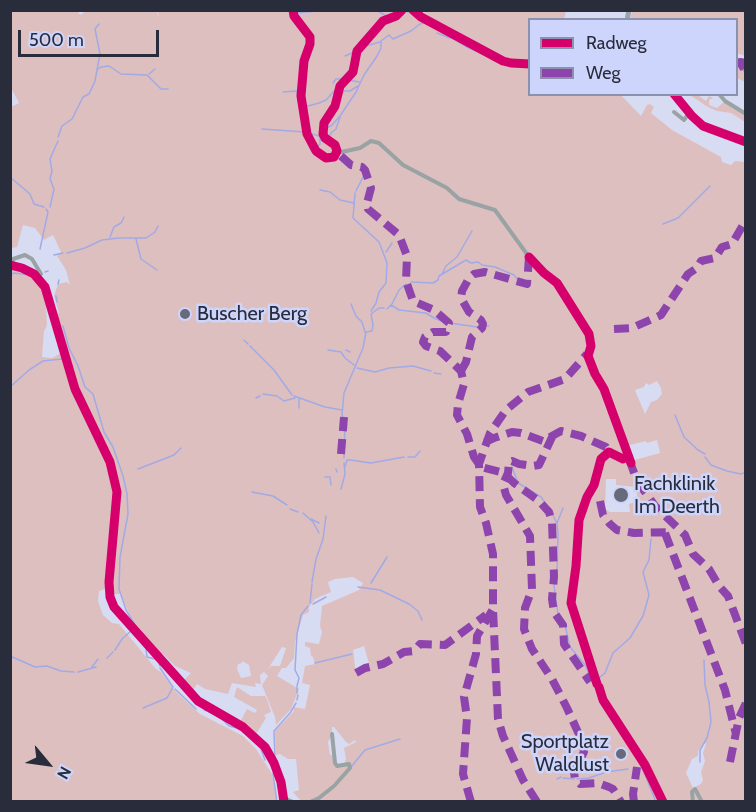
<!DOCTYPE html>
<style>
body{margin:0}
#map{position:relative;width:756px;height:812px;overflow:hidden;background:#d8dcf2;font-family:Cabin,sans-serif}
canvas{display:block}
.frame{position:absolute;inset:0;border:12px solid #292c3a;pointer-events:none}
.legend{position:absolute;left:528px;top:18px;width:210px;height:78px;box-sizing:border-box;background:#ced5fc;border:2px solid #8c91ae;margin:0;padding:8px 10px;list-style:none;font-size:18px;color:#292c3a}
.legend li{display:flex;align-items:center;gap:12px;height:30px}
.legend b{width:30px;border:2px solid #8c91ae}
.north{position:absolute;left:18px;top:734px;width:60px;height:60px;-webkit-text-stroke:4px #ced5fc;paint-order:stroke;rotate:119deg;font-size:16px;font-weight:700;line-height:24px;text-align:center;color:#292c3a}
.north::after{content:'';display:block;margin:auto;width:21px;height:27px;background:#292c3a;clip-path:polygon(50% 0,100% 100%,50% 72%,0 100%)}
.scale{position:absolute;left:18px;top:30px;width:141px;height:27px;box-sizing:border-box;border:3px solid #292c3a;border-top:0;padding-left:8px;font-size:18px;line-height:21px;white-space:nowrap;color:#292c3a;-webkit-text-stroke:4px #ced5fc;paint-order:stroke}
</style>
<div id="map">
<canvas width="756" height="812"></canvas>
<div class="frame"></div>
<ul class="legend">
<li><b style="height:8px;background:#d6006c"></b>Radweg</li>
<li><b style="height:8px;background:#8e44ad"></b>Weg</li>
</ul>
<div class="north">N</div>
<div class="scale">500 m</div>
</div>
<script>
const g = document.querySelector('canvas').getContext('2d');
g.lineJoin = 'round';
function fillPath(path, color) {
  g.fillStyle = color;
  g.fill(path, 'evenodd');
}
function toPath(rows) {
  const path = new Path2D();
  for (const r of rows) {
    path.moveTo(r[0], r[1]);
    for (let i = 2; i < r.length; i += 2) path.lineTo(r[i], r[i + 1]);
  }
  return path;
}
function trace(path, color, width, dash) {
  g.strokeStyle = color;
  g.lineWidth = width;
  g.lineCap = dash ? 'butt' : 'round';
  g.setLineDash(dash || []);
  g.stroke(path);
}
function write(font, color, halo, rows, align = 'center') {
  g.font = font + ' Cabin,sans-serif';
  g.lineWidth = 5;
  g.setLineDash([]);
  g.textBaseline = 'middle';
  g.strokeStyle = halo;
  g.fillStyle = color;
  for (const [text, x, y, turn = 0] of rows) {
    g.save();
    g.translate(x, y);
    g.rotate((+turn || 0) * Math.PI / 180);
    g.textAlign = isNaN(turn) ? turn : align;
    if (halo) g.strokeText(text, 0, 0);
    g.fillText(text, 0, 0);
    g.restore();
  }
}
const green = toPath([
 [77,10,81,11,78,13,81,15,84,12,82,11,156,11,160,18,157,11,417,10,417,13,419,11,424,13,426,10,566,11,564,19,558,18,530,20,530,94,621,95,641,116,647,105,650,104,654,107,651,113,672,130,721,157,722,162,731,165,735,161,745,162,745,801,693,801,691,795,691,802,312,801,319,799,333,788,351,767,349,763,344,764,346,759,344,748,356,742,355,740,349,744,346,742,334,727,332,727,332,735,328,742,330,755,332,755,336,766,349,764,349,768,319,798,309,801,301,801,293,792,299,790,296,759,288,759,280,754,276,755,275,731,294,711,293,707,305,709,310,685,302,683,305,666,315,664,313,657,311,656,310,648,305,646,305,642,319,644,322,632,320,626,322,606,359,590,363,583,353,577,335,579,328,582,331,592,315,599,309,607,309,612,303,615,295,642,294,658,286,668,282,668,277,676,299,689,291,709,276,725,275,717,262,685,268,676,264,672,260,675,261,684,255,683,256,687,232,683,228,694,205,689,197,684,192,692,182,682,191,673,175,666,163,654,158,656,124,618,130,615,120,594,111,594,118,489,109,456,76,388,56,314,59,313,54,296,58,284,67,282,70,285,66,270,57,256,61,252,53,235,44,240,35,228,23,225,17,247,11,248,11,107,19,103,11,88,11,11],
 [657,381,661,388,662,394,657,400,651,402,645,414,635,390,644,387,646,383,649,385],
 [657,440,660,453,631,461,626,446,646,441,647,443],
 [606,479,616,479,616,485,636,487,638,501,629,504,630,512,610,512,605,509],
 [364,646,370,667,356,674,353,650],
 [282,647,286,648,280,666,271,666,268,669],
 [242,661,249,665,251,676,241,678,237,669,238,664,242,663],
 [704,742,706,744,703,753,705,761,701,772,703,780,701,784,693,788,686,773,692,759,698,756,698,751],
 [632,11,745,11,745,56,737,53,739,60,745,65,745,82,737,78,736,20,630,20],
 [690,95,698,95,706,101,709,96,713,98,709,100,709,105,717,108,725,101,745,114,745,122,731,113,717,111,708,107],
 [10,266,31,273,44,287,47,305,46,309,47,325,44,331,42,357,52,358,63,352,71,380,104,450,115,489,108,588,99,591,98,601,103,615,112,623,119,624,156,669,161,672,177,693,200,714,243,736,256,749,272,774,277,801,11,801],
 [237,687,251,696,265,696,267,699,271,712,264,715,266,718,256,734,240,722,247,709,255,713,257,710,234,697]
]);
const stream = toPath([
 [340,10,343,10],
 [376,10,388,17],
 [405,11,413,13],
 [296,13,328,10],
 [437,33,450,38],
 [362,47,380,42],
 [345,56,352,53,356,48],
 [98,69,101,67,109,66,121,74,147,75,161,89,168,89],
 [149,74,155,69],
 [348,80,359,82],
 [333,83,336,79,343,79],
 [341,91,350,91,358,86],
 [283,92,297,91,299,105],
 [304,105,308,106,319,103,326,100,335,90],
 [262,129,305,132],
 [325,129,332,125,340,116,356,92,364,75,377,56,381,48,381,41,389,35,393,39,411,31,420,24,426,22,467,47,500,62],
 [309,133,319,136,321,131],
 [58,137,62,126,72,119,83,97,89,94,95,81,100,54,95,29,99,24],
 [329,138,331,133,336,129,340,117],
 [317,148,320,144,320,135],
 [367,171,368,170],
 [10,177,30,194,34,204,44,207],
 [320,190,330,192,340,200,354,203],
 [356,191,365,173],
 [355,193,353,218,379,242,387,263,386,283,379,292,376,303,371,311],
 [50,207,54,189,50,179,52,171,50,159,58,141],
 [663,224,678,218,710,186],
 [110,237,114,227,121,223,124,217],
 [136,239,141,259,157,270],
 [40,249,48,212,46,209],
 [386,252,392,243],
 [67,253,85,248,102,240,118,238,146,238,155,232,158,226],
 [54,255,63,253],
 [45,272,48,271],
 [442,274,446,266,457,257,472,231],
 [10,275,14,273,30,275],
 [411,282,433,283,438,280,439,276,466,260,471,263,478,262,482,265,495,267,514,275,517,279,525,281],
 [58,284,59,280],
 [56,296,57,302],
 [351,304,356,316,362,322,365,332],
 [391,305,399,310,426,313,434,318,446,323],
 [387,309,392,304,399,290,406,284],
 [450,323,477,327,481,325],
 [63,326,69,348,78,366,85,387,93,394,104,432,113,447,123,476,127,494,128,514,120,557,119,589,126,610,135,625,149,642],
 [485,326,489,326],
 [244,340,248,344],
 [250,346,274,370,292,395],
 [328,350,341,352,345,358,354,365],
 [346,350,350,352],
 [357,368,375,372,389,368,413,366,431,371],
 [434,373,441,374],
 [10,387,29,370,43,361,62,359],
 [263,394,277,396,284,401,295,398],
 [294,396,325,407,342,410],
 [256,398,260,396],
 [299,398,299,408],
 [675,415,684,437,698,450,705,454],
 [408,457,415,457,420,451],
 [705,457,711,465,727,471,741,474,746,472],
 [344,458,345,421,342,415,344,393,363,348,366,332,372,331,373,325,371,314,379,308,384,308],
 [345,467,347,460,351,460,371,463,404,457],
 [512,467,518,483,541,497,550,510],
 [138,469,174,455,181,448],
 [336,469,337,472],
 [325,477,330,477,331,485],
 [341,489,345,474,344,463],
 [252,492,273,496,287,505],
 [290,509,298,512],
 [303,513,313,522,319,533],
 [552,513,557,524,558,533,557,575,554,586,558,614,565,625,570,647,586,666,591,680,595,684,600,702,618,729],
 [311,519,319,523],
 [557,523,563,508],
 [312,582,316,559,323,539,326,516],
 [371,583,387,557],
 [358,587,380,590,409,604,418,611,422,620],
 [310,603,312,584],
 [313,604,326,597],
 [146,649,147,657,155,659,158,662],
 [115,650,122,639,131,631],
 [10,656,35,667,47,666,61,671,74,672],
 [107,658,113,652],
 [315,663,352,654],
 [159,664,160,666],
 [92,667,98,659],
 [160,668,173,687],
 [78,672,96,667],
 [599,678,605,673,613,653,630,638,643,616,649,595,643,572,649,560,651,539],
 [297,686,299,678,295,670,297,634,301,615,308,606],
 [297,687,297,693],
 [175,689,196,709],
 [297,700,298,695],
 [143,708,167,698,173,687],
 [204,710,207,711],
 [209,712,220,717,229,726,241,729],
 [259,744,265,760],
 [275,760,274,731,290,713,296,703],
 [700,762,700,750,707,738,711,722,709,702,705,685,704,660],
 [641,765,656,802],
 [351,767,365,750,400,739],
 [274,771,273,774,277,802],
 [563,778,574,779],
 [557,779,561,777],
 [577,779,589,778,606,772,628,769]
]);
const minor = toPath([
 [293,10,294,16,310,37,310,44,304,61,301,96,307,134,316,151,323,157,332,158,337,153],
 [413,10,421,17,503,61,511,63,530,64],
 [744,69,746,71],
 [719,94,725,101,746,114],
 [674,112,684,120,689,113],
 [337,153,360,148,371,141,379,143,403,165,447,188,459,199,495,210,529,257],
 [337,153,337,147,325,138,323,129,335,106,340,86,353,72,356,54,360,46,383,21,396,16,402,10],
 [13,265,13,259,25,255,32,259,41,274],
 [284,798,293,802],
 [310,802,319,798,334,786,350,768,349,764,337,766,335,763,332,734],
 [693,802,692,792,695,789,702,802]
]);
const major = toPath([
 [627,20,629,10],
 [674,94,692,116,703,126,746,142],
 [10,265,22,268,34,274,45,287,75,389,110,462,117,492,109,582,110,597,114,607,198,701,243,727,265,747,274,763,281,782,284,802]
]);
const quiet = toPath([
 [744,69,740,62,746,63],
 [341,156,351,165,362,167,365,170,371,188,367,203,368,209,399,235,407,256,406,281,413,301,434,310,449,323,446,332,433,332,425,337,423,342,426,346,440,351,461,371,464,384,458,404,457,415,467,434,474,457,481,467,504,473,514,483,539,501,549,512,552,522,554,577,552,599,554,612,563,625,564,644,590,682],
 [614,329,632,328,661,315,688,274,697,268,701,261,715,258,722,247,732,244,743,225],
 [461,371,466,362,472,337,482,328,483,324,481,320,469,312,461,298,462,291,469,278,474,274,485,272,527,284,529,257],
 [553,435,539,465,533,466,519,464,512,461,509,462,508,473,503,484,506,495,530,536,532,589,525,608,524,629,532,649,552,679,567,708,582,741,584,752,574,772,575,779,580,784,598,783,609,787,613,789,621,802],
 [485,442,494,438,512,432,521,433,543,441,561,431,581,436,606,447,609,452],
 [341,454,344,417],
 [629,459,637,481,656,507,685,535,693,554,709,569,719,586,728,596,746,644],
 [600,501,603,515,610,524,617,530,634,533,671,532],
 [665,533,725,690,736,734],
 [356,673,365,668,383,664,404,652,414,651,420,644,445,645,486,615],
 [730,762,739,718,746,703],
 [471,802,463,774,467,718,464,697,476,654,477,636,493,609],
 [537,802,523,780,503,736,498,719,493,609,493,554,486,523,480,507,479,464,490,433,506,410,528,392,565,379,587,354],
 [634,802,633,794,637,767]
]);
const cycleway = toPath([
 [293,10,294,16,310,37,310,44,304,61,301,96,307,134,316,151,326,158,334,157,337,151,335,145,325,138,323,134,324,123,335,106,340,86,353,72,357,51,383,21,396,16,402,10],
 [413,10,421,17,503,61,511,63,530,64],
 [674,94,692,116,703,126,746,142],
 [529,257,544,273,557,283,589,334,591,346,588,356,595,374,604,389,631,463],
 [10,265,22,268,34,274,45,287,75,389,110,462,117,492,109,582,110,597,114,607,198,701,243,727,265,747,274,763,281,782,284,802],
 [597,684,571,603,576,566,579,520,587,497,594,485,601,459,609,452,623,459,628,456],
 [599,687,603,700,645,765,663,802]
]);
const markers = [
 [185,314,6,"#666a7a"],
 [621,495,8,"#666a7a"],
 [621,754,6,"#666a7a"]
];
const poiNames = [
 ["Buscher Berg",197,314],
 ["Fachklinik",634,484],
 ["Im Deerth",634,507],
 ["Sportplatz",609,742,"right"],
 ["Waldlust",609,765,"right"]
];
fillPath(green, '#ddbfc0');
trace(stream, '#a2aae5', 1.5);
trace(minor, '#99a3a4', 4);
trace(major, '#9aa5ab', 5);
trace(quiet, '#8e44ad', 8, [15, 8]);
trace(cycleway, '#d6006c', 9);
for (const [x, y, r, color] of markers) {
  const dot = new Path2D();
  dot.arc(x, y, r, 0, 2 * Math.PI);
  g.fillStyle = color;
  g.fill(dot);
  trace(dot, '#ced5fc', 2);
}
write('20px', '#292c3a', '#ced5fc', poiNames, 'left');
</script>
